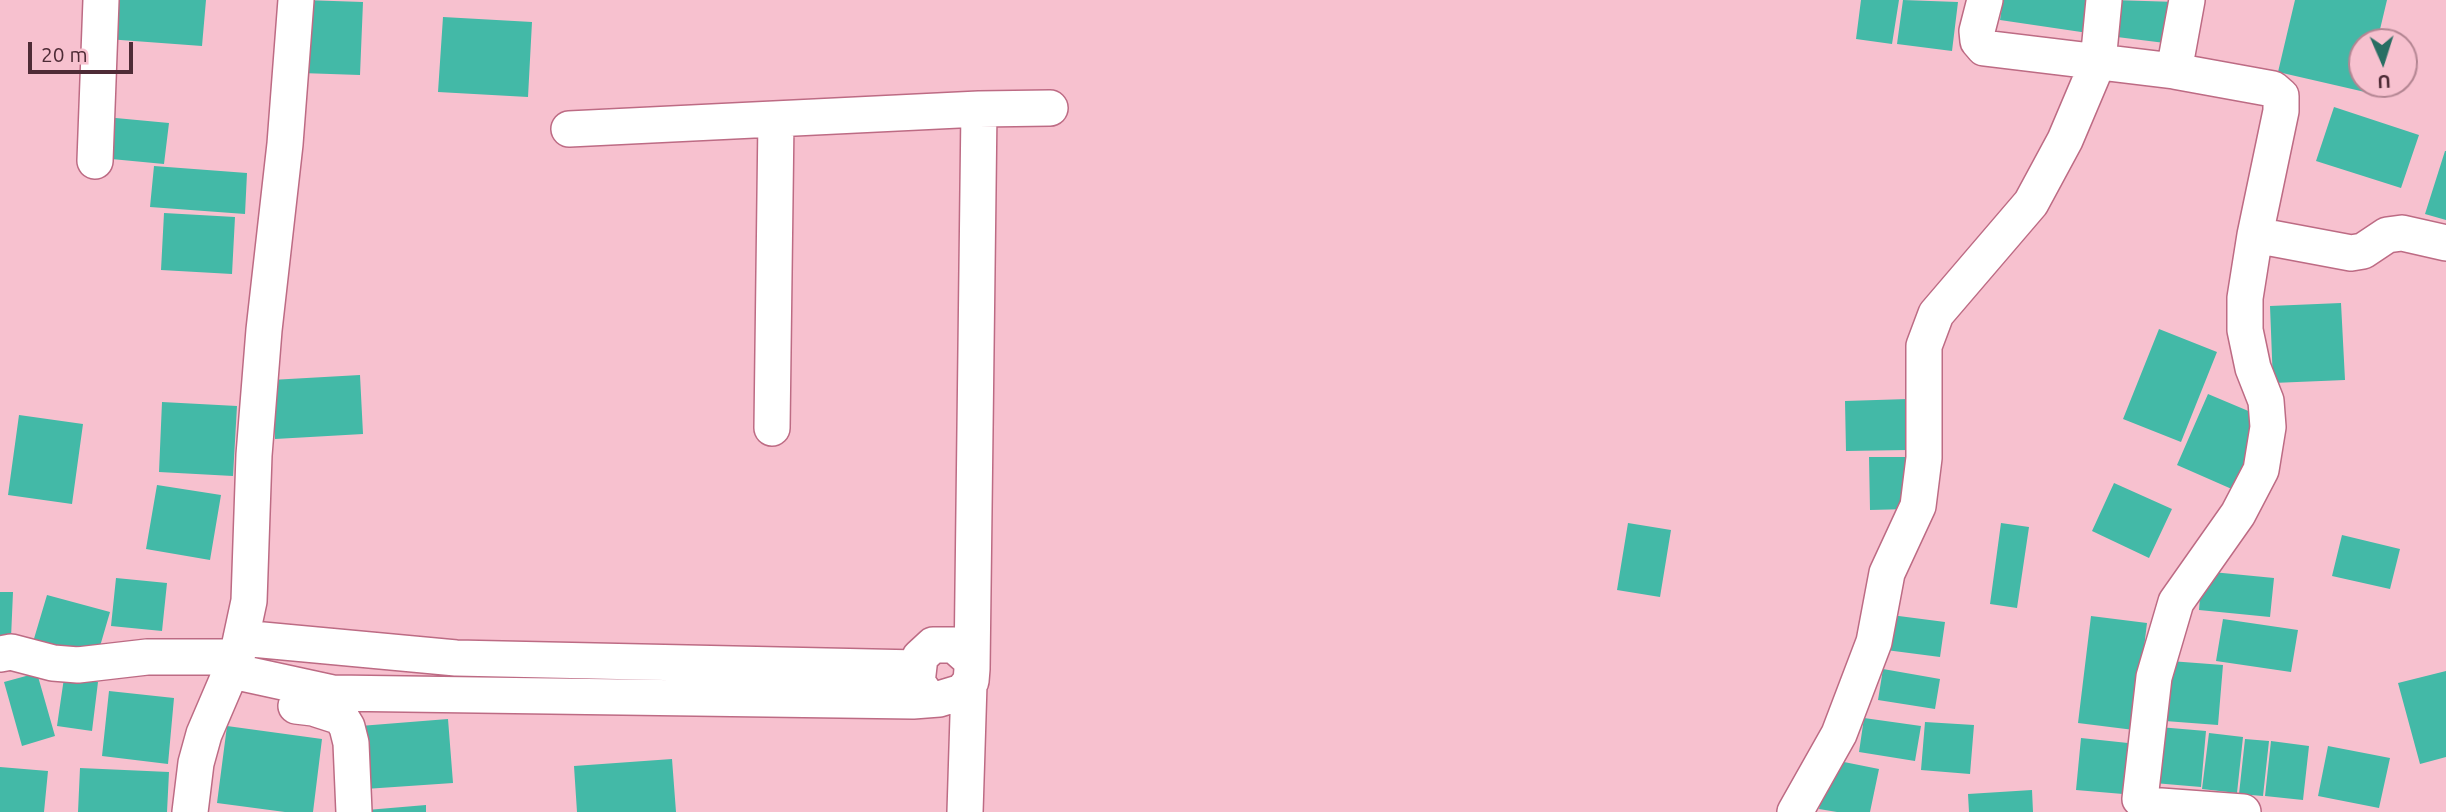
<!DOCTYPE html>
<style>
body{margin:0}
#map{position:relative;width:2446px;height:812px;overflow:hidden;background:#f7c1cf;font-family:Ubuntu,sans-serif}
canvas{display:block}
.north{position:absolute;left:2348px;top:28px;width:70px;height:70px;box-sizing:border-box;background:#f7c1cf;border:2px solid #b38592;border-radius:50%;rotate:177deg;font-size:19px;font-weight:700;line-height:28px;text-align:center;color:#4e2b36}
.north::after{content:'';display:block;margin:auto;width:24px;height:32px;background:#286e63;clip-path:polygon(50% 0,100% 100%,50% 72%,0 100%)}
.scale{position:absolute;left:28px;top:42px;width:105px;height:32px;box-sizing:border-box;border:4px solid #4e2b36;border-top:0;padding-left:9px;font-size:21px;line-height:24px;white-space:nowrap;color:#4e2b36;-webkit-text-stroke:5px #f7c1cf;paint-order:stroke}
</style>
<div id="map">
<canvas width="2446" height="812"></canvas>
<div class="north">U</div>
<div class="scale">20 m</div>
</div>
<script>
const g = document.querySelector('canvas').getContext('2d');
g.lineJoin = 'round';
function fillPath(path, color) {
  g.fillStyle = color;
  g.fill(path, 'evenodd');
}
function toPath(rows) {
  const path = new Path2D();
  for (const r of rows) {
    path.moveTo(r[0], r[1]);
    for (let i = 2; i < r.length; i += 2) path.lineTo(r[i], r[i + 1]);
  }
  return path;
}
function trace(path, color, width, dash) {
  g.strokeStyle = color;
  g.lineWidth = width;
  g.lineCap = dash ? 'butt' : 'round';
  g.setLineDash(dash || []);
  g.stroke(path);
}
const building = toPath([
 [110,0,206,0,202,46,107,39],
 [304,0,363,2,360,75,301,73],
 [1861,0,1899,0,1892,44,1856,39],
 [1903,0,1958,2,1952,51,1897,44],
 [2003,0,2093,0,2088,33,2000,20],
 [2113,0,2177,2,2173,44,2109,36],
 [2295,0,2387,0,2377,42,2362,42,2362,84,2367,84,2365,92,2278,72],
 [443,17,532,22,528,97,438,92],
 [2334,107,2419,135,2401,188,2316,161],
 [105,117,169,123,164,164,101,158],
 [2445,151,2446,151,2446,220,2425,214],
 [154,166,247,173,245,214,150,207],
 [164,213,235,217,232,274,161,270],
 [2341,303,2345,380,2273,383,2270,306],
 [2159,329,2217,352,2181,442,2123,419],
 [360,375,363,434,275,439,271,380],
 [2208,394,2265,418,2234,490,2177,465],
 [1908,399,1908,450,1846,451,1845,401],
 [162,402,237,406,233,476,159,472],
 [19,415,83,424,72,504,8,495],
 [1869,457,1908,457,1909,509,1870,510],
 [2114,483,2172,509,2149,558,2092,531],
 [157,485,221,495,210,560,146,549],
 [1628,523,1671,530,1660,597,1617,590],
 [2001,523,2029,527,2017,608,1990,604],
 [2342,535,2400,549,2390,589,2332,576],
 [2202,571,2274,578,2270,617,2199,610],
 [116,578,167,583,162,631,111,626],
 [0,592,13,592,11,638,0,637],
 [47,595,110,612,96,660,33,642],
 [1891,615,1945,622,1940,657,1886,650],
 [2091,616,2147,623,2134,730,2078,723],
 [2223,619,2298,630,2291,672,2216,661],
 [2170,661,2223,665,2218,725,2165,721],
 [1883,669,1940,679,1935,709,1878,700],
 [2446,671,2446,757,2420,764,2398,683],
 [37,673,55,736,22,746,4,682],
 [64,678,98,682,92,731,57,726],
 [109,691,174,698,168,764,102,756],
 [1864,718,1921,726,1915,761,1859,752],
 [448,719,453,783,365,789,360,726],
 [1925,722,1974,725,1970,774,1921,770],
 [227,726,322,739,313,812,285,812,217,803],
 [2159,727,2206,731,2201,787,2154,783],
 [2209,733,2243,737,2237,793,2202,789],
 [2081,738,2128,743,2123,794,2076,790],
 [2245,739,2269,741,2263,796,2239,794],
 [2271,741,2309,746,2303,800,2265,796],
 [2328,746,2390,758,2379,808,2318,796],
 [672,759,676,812,577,812,574,766],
 [1829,759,1879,769,1870,812,1837,812,1819,809],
 [0,767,48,771,44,812,0,812],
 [80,768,169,772,167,812,78,812],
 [2032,790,2033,812,1969,812,1968,794],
 [426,805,426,812,367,812,367,810]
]);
const minor = toPath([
 [1985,0,1977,31,1978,41,1984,48,2174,71,2273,89,2281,96,2281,111,2255,235,2245,298,2245,330,2253,368,2266,401,2268,427,2261,470,2238,514,2176,602,2154,677,2140,799,2147,805,2243,812],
 [2174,71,2187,0],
 [569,129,979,109,1050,108],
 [95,161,101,0],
 [2255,235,2351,253,2363,251,2387,235,2402,233,2446,243],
 [772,428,776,119],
 [241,638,456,658,918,668],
 [0,654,11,652,53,663,78,665,147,657,237,657],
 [232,671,333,693,913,701,939,699,962,692,971,681,972,669,979,109],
 [922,689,917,683,920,657,933,645,954,645,972,661],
 [296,706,313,708,341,717,347,727,351,743,354,812],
 [190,812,196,763,204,734,237,657,249,601,254,455,264,330,285,144,296,0],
 [965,812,969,684],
 [1795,812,1839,734,1874,642,1887,573,1918,506,1924,458,1924,346,1936,314,2031,203,2065,140,2098,62,2104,0]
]);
fillPath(building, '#43b9a7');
trace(minor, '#bd6b84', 38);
trace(minor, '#fff', 35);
</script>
